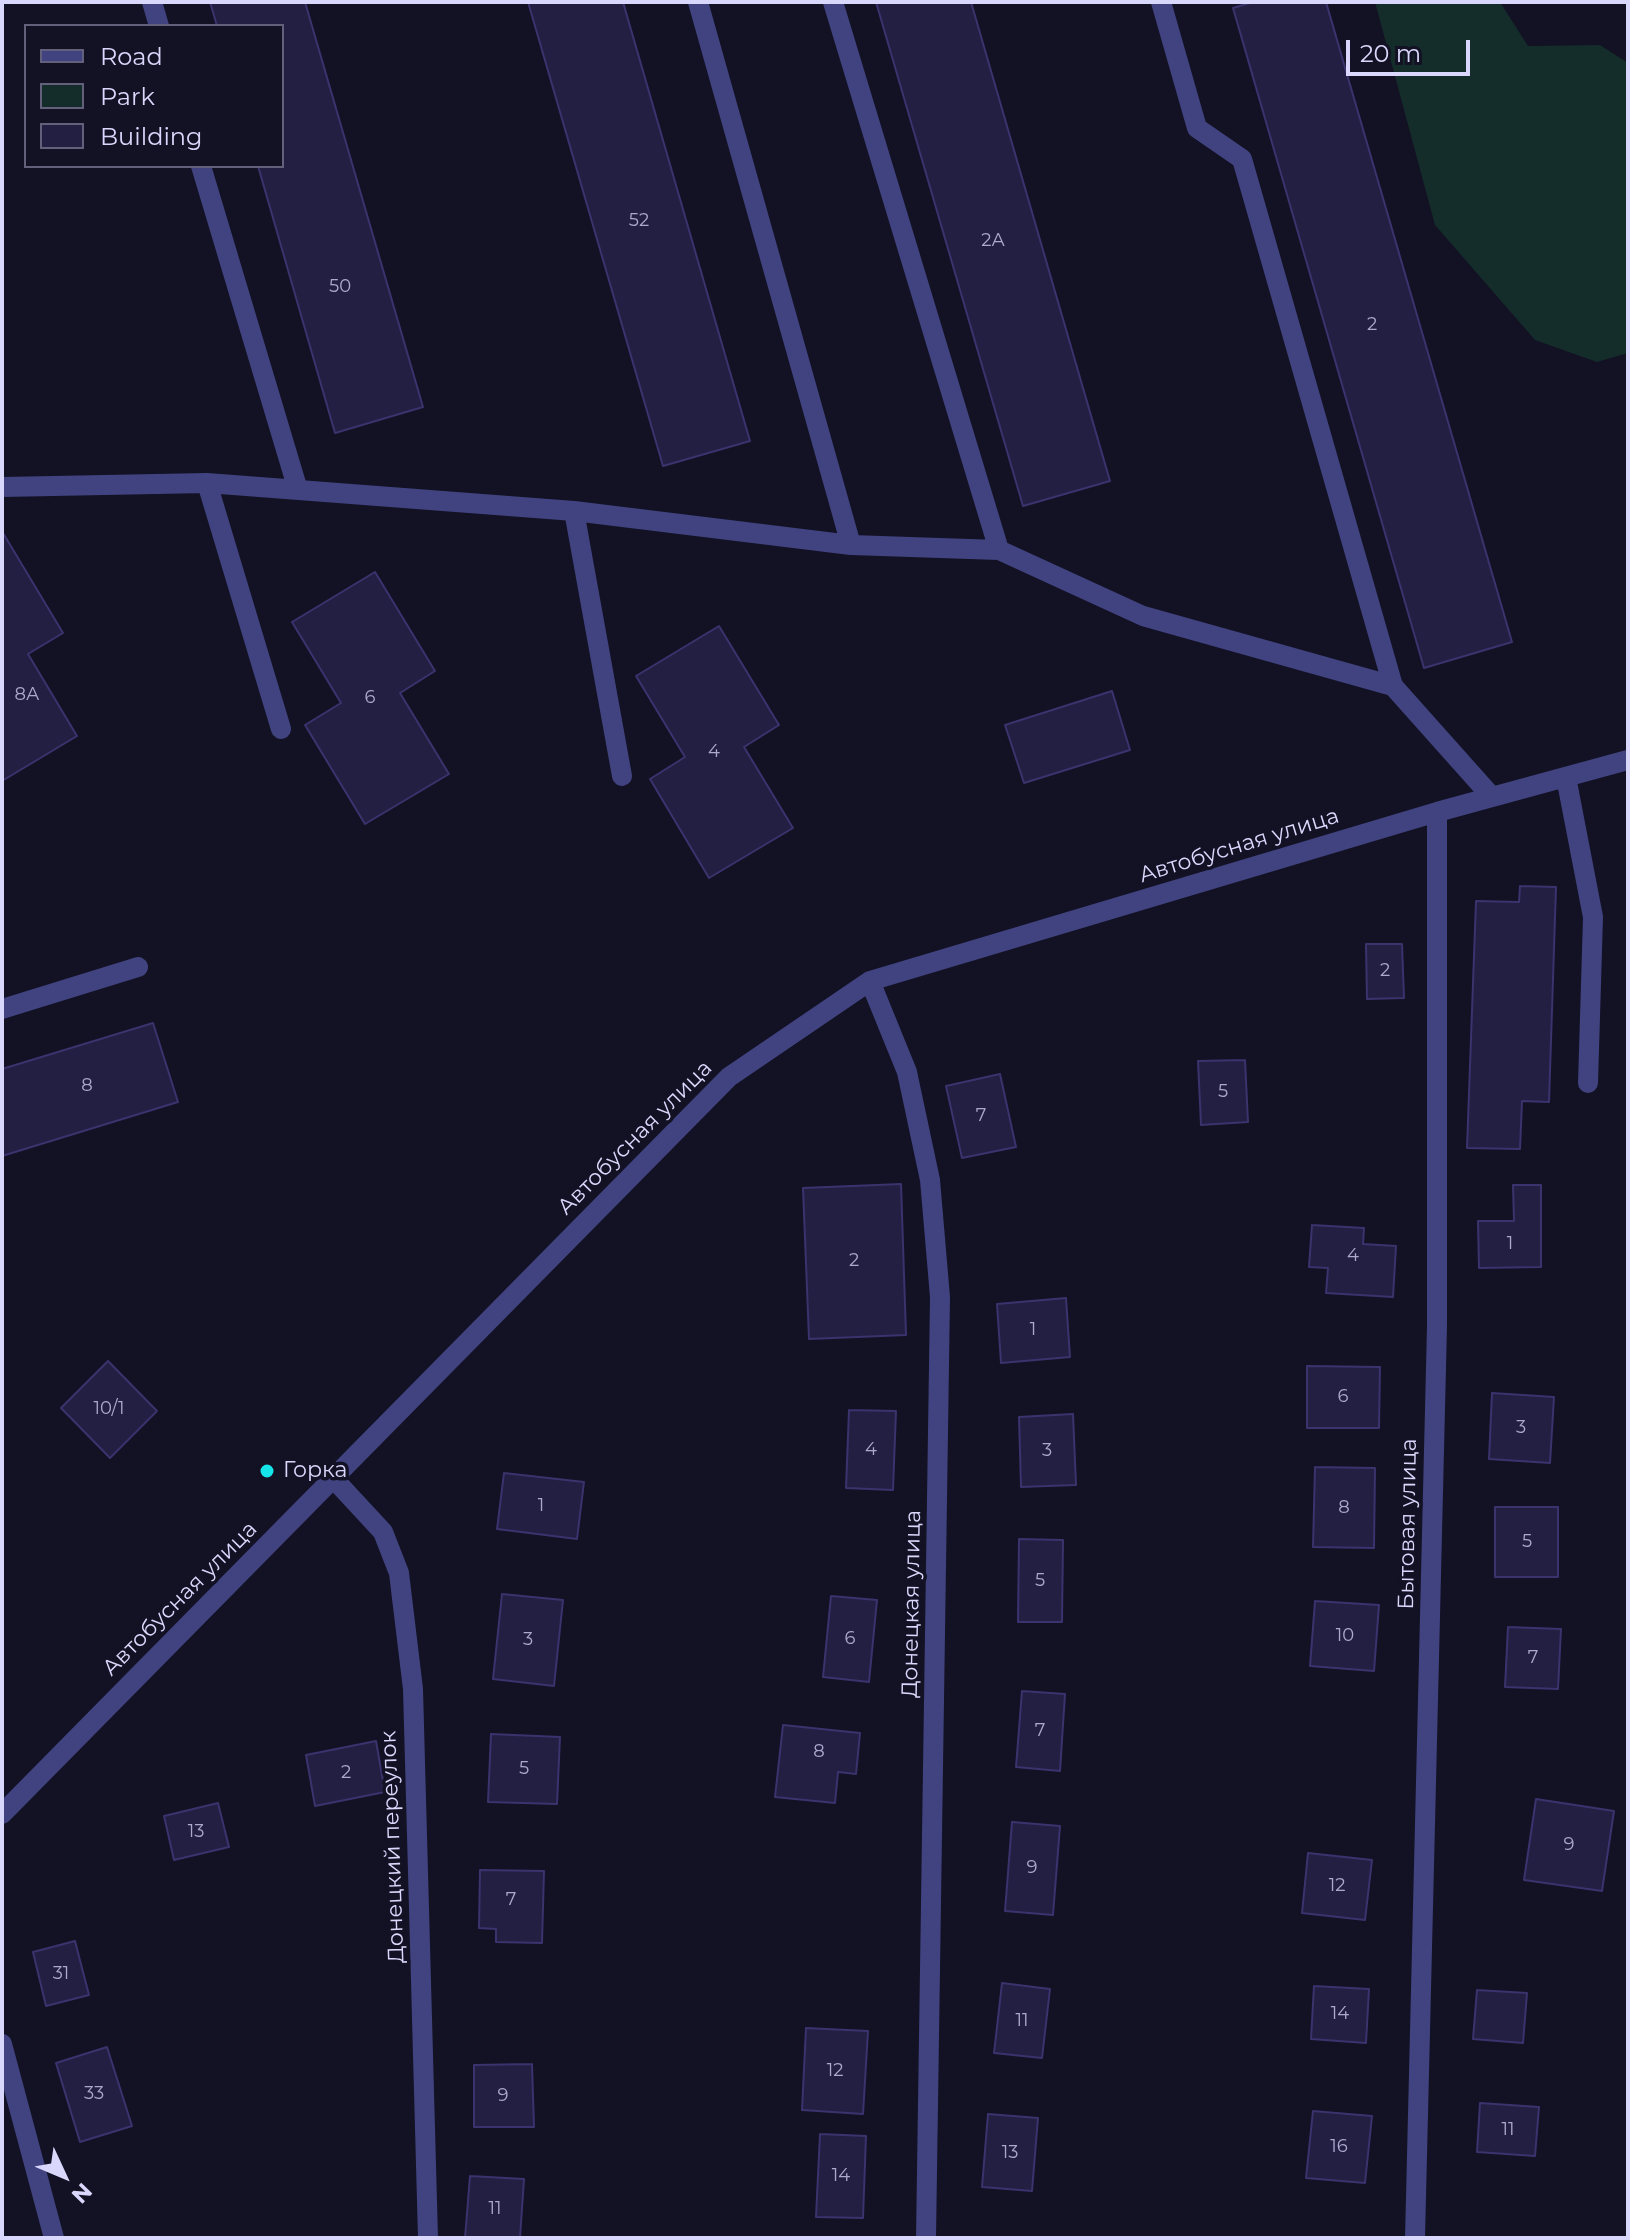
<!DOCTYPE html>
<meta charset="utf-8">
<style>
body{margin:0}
#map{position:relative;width:1630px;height:2240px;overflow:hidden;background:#131124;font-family:Montserrat,sans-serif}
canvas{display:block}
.frame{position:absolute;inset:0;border:4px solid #d9d7fb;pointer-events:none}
.legend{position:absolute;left:24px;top:24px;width:260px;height:144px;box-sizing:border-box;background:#131124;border:2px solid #62607a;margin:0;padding:10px 14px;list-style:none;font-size:24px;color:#d9d7fb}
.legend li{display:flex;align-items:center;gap:16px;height:40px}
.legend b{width:40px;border:2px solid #62607a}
.north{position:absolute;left:24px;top:2136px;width:80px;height:80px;-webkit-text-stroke:6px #131124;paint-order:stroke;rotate:134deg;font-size:22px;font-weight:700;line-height:32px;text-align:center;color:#d9d7fb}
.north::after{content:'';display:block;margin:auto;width:28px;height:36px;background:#d9d7fb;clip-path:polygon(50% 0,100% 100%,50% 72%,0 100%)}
.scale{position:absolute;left:1346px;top:40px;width:124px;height:36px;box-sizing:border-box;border:4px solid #d9d7fb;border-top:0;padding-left:10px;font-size:24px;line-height:28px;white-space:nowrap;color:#d9d7fb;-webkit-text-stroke:6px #131124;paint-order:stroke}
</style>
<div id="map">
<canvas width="1630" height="2240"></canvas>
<div class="frame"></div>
<ul class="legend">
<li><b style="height:10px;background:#40437f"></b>Road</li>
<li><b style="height:22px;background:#142d2a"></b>Park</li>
<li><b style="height:22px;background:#231f43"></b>Building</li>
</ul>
<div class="north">N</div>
<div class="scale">20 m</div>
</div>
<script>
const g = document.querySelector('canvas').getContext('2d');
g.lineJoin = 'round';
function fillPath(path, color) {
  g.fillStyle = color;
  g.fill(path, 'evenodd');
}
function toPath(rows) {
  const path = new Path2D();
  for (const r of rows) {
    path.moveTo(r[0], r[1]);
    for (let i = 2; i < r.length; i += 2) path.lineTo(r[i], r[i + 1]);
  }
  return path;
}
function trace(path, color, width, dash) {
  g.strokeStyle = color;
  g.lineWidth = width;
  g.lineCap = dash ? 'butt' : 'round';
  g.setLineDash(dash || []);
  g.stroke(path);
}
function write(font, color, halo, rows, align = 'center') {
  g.font = font + ' Montserrat,sans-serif';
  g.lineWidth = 7;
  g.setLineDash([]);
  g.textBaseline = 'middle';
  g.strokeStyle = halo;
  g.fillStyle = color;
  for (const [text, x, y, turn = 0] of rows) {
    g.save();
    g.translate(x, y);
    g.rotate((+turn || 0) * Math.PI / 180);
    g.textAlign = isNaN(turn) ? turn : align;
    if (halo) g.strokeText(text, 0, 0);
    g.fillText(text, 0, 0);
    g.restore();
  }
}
const green = toPath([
 [1375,2,1500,2,1528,46,1600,45,1628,63,1628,353,1597,362,1535,340,1435,225]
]);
const building = toPath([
 [210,2,305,2,423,407,335,433,258,166,282,166,282,26,217,26,210,2],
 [528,2,623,2,750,441,663,466,528,2],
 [876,2,971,2,1110,481,1023,506,876,2],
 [1253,2,1326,2,1512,642,1424,668,1233,8,1253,2],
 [3,533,63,633,28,654,77,736,2,781,3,533],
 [375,572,435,671,400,693,449,774,365,824,305,725,341,703,292,622,375,572],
 [719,626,779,725,744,747,793,828,709,878,650,779,685,757,636,676,719,626],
 [1112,691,1130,750,1024,783,1005,725,1112,691],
 [1520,886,1556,887,1549,1102,1522,1101,1520,1149,1467,1148,1476,901,1519,902,1520,886],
 [1366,944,1402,944,1404,998,1367,999,1366,944],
 [153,1023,178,1102,2,1156,2,1069,153,1023],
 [1245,1060,1248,1122,1201,1125,1198,1061,1245,1060],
 [1000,1074,1016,1147,962,1158,946,1086,1000,1074],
 [901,1184,906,1335,809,1339,803,1188,901,1184],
 [1513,1185,1541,1185,1541,1267,1479,1268,1478,1221,1514,1221,1513,1185],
 [1312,1225,1364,1228,1363,1244,1396,1246,1393,1297,1326,1293,1328,1268,1309,1267,1312,1225],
 [1066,1298,1070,1357,1001,1363,997,1304,1066,1298],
 [108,1361,157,1411,110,1458,61,1408,108,1361],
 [1307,1366,1380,1367,1379,1428,1307,1428,1307,1366],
 [1492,1393,1554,1397,1550,1463,1489,1459,1492,1393],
 [849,1410,896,1411,893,1490,846,1488,849,1410],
 [1073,1414,1076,1485,1021,1487,1019,1417,1073,1414],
 [1315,1467,1375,1468,1374,1548,1313,1547,1315,1467],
 [504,1473,584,1482,577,1539,497,1529,504,1473],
 [1495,1507,1558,1507,1558,1577,1495,1577,1495,1507],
 [1019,1539,1063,1540,1062,1622,1018,1622,1019,1539],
 [502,1594,563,1600,554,1686,493,1679,502,1594],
 [831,1596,877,1600,869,1682,823,1677,831,1596],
 [1315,1601,1379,1605,1374,1671,1310,1666,1315,1601],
 [1508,1627,1561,1629,1558,1689,1505,1687,1508,1627],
 [1022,1691,1065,1694,1060,1771,1016,1767,1022,1691],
 [783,1725,860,1733,856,1774,838,1772,835,1803,775,1797,783,1725],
 [491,1734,560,1737,557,1804,488,1802,491,1734],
 [376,1741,385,1792,315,1806,306,1755,376,1741],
 [1536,1799,1614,1811,1602,1891,1524,1880,1536,1799],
 [218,1803,229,1847,174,1860,164,1816,218,1803],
 [1012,1822,1060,1826,1053,1915,1005,1911,1012,1822],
 [1308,1853,1372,1860,1365,1920,1302,1913,1308,1853],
 [480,1870,544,1871,542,1943,496,1942,496,1929,479,1928,480,1870],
 [75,1941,89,1995,46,2006,33,1952,75,1941],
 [1002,1983,1050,1989,1042,2058,994,2053,1002,1983],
 [1314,1986,1369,1989,1366,2043,1311,2039,1314,1986],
 [1477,1990,1527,1993,1523,2043,1473,2039,1477,1990],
 [806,2028,868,2031,863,2114,802,2110,806,2028],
 [107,2047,132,2126,80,2142,56,2063,107,2047],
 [532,2064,534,2127,474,2127,474,2065,532,2064],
 [1480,2103,1539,2107,1535,2156,1477,2152,1480,2103],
 [1313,2111,1372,2116,1365,2183,1306,2178,1313,2111],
 [988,2114,1038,2118,1032,2191,982,2187,988,2114],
 [820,2134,866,2136,863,2218,816,2217,820,2134],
 [470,2176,524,2179,520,2238,465,2238,470,2176]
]);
const minor = toPath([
 [152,2,159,26],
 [698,2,851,545],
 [833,2,999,550],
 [1161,2,1197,128,1242,159,1393,686],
 [201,166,298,490],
 [207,483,281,729],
 [2,487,207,483,574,511,851,545,999,550,1143,616,1393,686,1492,797],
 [574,511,622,776],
 [1566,777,1593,917,1588,1083],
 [870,981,907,1072,930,1180,940,1297,926,2238],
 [2,1009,138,967],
 [333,1478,383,1532,399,1573,413,1689,428,2238],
 [2,1814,729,1077,870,981,1437,812,1628,760],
 [2,2044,54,2238],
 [1415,2238,1437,1326,1437,812]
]);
const markers = [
 [267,1471,8,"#15e5e9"]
];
const numberNames = [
 ["52",639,221],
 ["2А",993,241],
 ["50",340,287],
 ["2",1372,325],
 ["8А",27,695],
 ["6",370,698],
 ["4",714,752],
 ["2",1385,971],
 ["8",87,1086],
 ["5",1223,1092],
 ["7",981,1116],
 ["1",1510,1244],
 ["4",1353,1256],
 ["2",854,1261],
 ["1",1033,1330],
 ["6",1343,1397],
 ["10/1",109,1409],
 ["3",1521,1428],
 ["4",871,1450],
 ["3",1047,1451],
 ["1",541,1506],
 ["8",1344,1508],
 ["5",1527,1542],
 ["5",1040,1581],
 ["10",1345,1636],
 ["6",850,1639],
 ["3",528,1640],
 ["7",1533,1658],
 ["7",1040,1731],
 ["8",819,1752],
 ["5",524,1769],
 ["2",346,1773],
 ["13",196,1832],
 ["9",1569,1845],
 ["9",1032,1868],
 ["12",1337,1886],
 ["7",511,1900],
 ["31",61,1974],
 ["14",1340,2014],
 ["11",1022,2021],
 ["12",835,2071],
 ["33",94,2094],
 ["9",503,2096],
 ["11",1508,2130],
 ["16",1339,2147],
 ["13",1010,2153],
 ["14",841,2176],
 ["11",495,2209]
];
const streetNames = [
 ["Автобусная улица",1239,846,-17],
 ["Автобусная улица",635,1138,-45],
 ["Бытовая улица",1408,1524,-89],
 ["Автобусная улица",180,1599,-45],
 ["Донецкая улица",912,1604,-89],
 ["Донецкий переулок",393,1847,-92]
];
const poiNames = [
 ["Горка",283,1471]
];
fillPath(green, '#142d2a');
fillPath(building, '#231f43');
trace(building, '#3a336d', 2);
trace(minor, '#40437f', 20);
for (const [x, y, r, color] of markers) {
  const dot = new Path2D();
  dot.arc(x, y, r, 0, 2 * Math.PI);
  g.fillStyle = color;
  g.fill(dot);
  trace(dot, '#131124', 3);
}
write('18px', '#aca9cd', null, numberNames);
write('22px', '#d9d7fb', '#131124', streetNames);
write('22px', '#d9d7fb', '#131124', poiNames, 'left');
</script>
